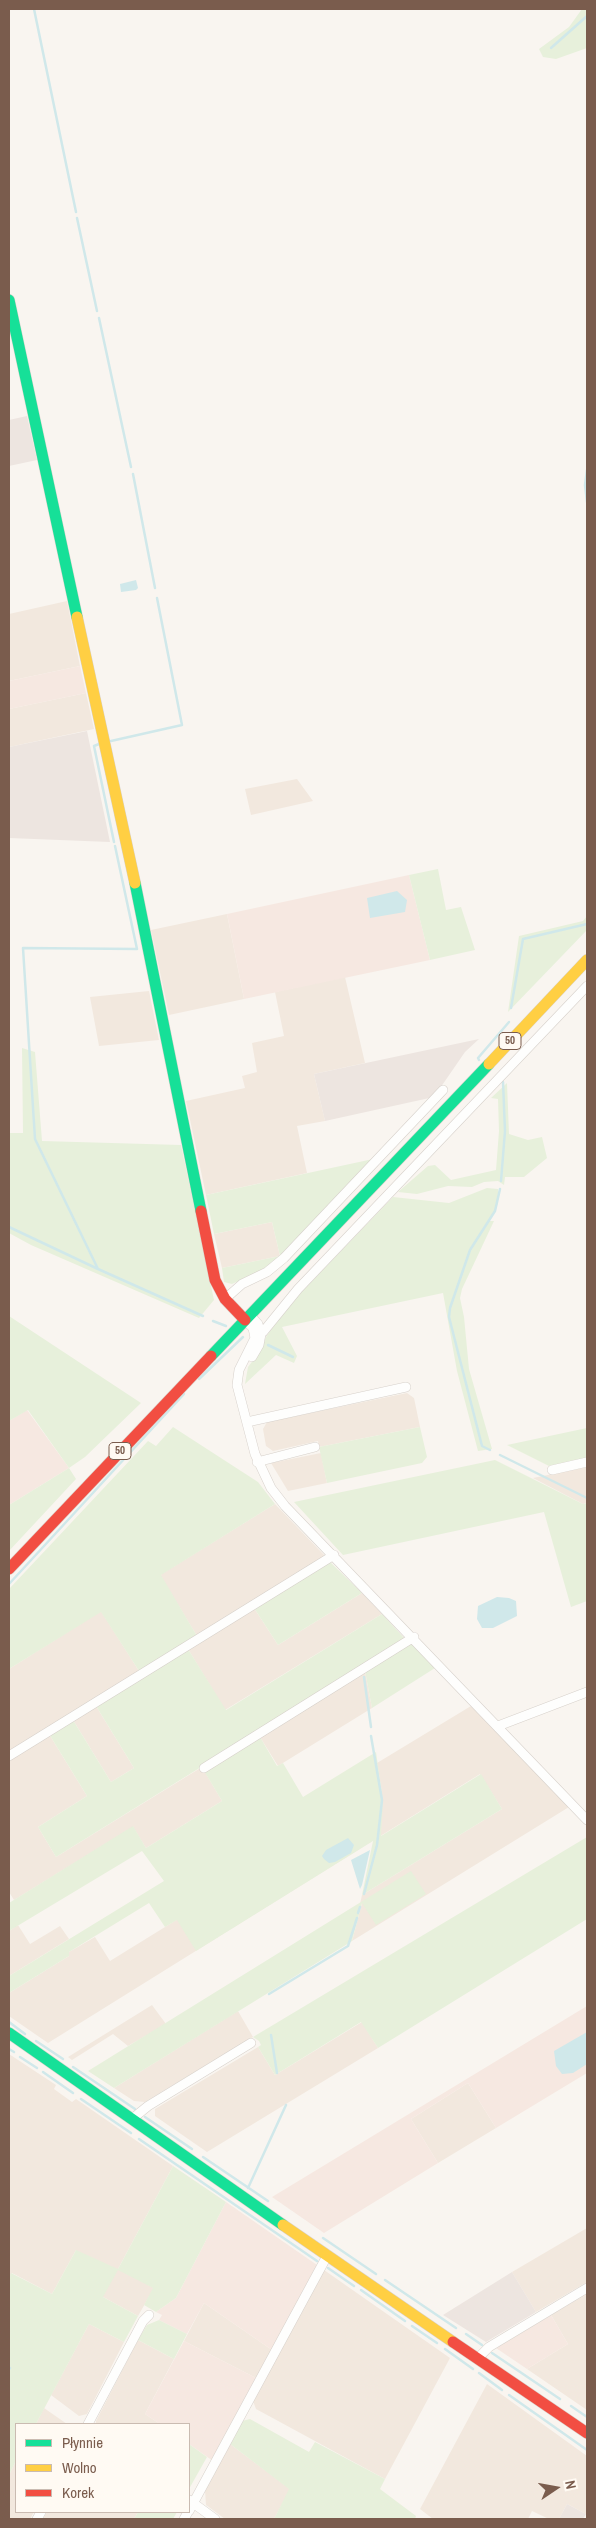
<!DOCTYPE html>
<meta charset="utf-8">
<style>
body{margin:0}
#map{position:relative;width:596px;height:2528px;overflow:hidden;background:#f9f5f0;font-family:"Archivo Narrow",sans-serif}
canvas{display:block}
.frame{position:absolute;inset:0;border:10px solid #7a5c4d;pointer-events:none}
.legend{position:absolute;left:15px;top:2423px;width:175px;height:90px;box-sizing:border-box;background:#fffaf3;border:1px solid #cabbb1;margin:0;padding:6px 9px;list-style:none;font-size:15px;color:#7a5c4d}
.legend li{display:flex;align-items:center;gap:10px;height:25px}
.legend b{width:25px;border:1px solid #cabbb1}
.north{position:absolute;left:531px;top:2463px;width:50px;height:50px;-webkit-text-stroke:4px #fffaf3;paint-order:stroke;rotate:78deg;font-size:14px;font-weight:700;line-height:20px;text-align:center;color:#7a5c4d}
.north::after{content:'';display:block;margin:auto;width:18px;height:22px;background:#7a5c4d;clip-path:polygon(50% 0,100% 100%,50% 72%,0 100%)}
</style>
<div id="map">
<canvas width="596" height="2528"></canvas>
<div class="frame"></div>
<ul class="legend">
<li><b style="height:6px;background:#16e098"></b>Płynnie</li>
<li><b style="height:6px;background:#ffcf43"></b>Wolno</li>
<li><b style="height:6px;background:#f24e42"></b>Korek</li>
</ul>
<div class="north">N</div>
</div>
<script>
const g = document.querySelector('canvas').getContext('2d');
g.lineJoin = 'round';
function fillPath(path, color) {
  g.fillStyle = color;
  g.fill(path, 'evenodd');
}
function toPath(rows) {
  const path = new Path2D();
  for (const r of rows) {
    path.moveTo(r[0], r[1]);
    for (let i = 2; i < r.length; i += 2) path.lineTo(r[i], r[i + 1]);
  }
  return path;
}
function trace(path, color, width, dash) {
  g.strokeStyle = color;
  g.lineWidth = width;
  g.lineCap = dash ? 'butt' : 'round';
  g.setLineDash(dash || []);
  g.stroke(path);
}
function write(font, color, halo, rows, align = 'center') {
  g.font = font + ' "Archivo Narrow",sans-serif';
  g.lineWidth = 5;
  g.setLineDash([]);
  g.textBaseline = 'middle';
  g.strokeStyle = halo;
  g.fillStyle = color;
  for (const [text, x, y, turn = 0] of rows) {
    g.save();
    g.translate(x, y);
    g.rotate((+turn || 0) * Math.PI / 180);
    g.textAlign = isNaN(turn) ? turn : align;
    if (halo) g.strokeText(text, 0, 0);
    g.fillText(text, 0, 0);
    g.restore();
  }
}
const residential = toPath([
 [67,601,80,666,9,681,9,614],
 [86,693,94,729,9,747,9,709],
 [297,779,313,801,251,815,245,789],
 [227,914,244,999,169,1015,151,930],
 [345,977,365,1063,314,1074,325,1121,297,1126,307,1173,206,1195,186,1101,245,1088,242,1076,257,1072,252,1043,284,1036,275,992],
 [149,991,159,1040,99,1046,90,997],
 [272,1222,280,1256,222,1268,214,1234],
 [407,1393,414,1398,420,1427,319,1447,318,1441,273,1451,266,1446,263,1429,267,1422],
 [321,1453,327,1483,288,1491,271,1463],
 [587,1467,587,1503,583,1504,533,1478],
 [275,1504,325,1556,197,1636,160,1575],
 [362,1593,382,1614,225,1710,188,1649,254,1608,278,1645],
 [101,1611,139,1671,9,1752,9,1669],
 [365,1671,372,1708,278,1766,260,1737],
 [96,1706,134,1768,111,1782,73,1720],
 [471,1706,569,1807,352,1941,362,1903,360,1904,362,1895,502,1809,480,1774,48,2043,9,2016,9,1993,69,1956,69,1952,95,1937,110,1961,382,1793,377,1763],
 [49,1734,87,1796,38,1827,56,1857,202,1767,222,1801,146,1848,133,1827,14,1900,9,1892,9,1759],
 [18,1925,30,1944,60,1926,69,1939,9,1976,9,1931],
 [152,2005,166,2024,128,2046,113,2034,72,2060,68,2057],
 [238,2011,253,2037,145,2102,134,2101,114,2088],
 [362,2022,378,2048,207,2152,155,2116,155,2109,258,2047,275,2075],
 [9,2054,56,2085,54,2089,72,2102,76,2099,173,2166,118,2269,154,2288,138,2316,103,2297,76,2250,52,2294,12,2273,9,2278],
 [468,2083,496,2128,438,2163,411,2119],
 [587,2228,587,2282,536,2312,512,2272],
 [324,2270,450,2358,385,2479,256,2409,253,2401],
 [587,2294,587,2410,527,2369,568,2344,551,2315],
 [204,2303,272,2350,256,2378,184,2341],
 [89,2324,124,2342,87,2414,79,2416,51,2395],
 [138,2340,174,2359,145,2414,160,2424,96,2424,96,2421],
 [487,2384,587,2456,586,2514,567,2504,559,2519,549,2519,532,2511,528,2519,433,2519,420,2509],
 [44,2408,67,2424,36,2424],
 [230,2444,290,2489,274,2519,225,2519,206,2505,205,2490],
 [16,2461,16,2512,34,2512,30,2519,9,2519,9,2475],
 [47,2512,138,2512,134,2519,43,2519]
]);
const commercial = toPath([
 [80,666,86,693,9,709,9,681],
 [409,875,430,960,244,999,227,914],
 [27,1410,69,1468,9,1505,9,1421],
 [587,2006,587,2073,496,2128,468,2083,411,2119,438,2163,324,2233,272,2197],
 [226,2202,317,2265,272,2350,204,2303,187,2334,159,2320,162,2315,156,2312,176,2298],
 [551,2315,568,2344,527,2369,496,2348],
 [184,2341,256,2378,213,2461,189,2444,189,2424,160,2424,145,2414]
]);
const industrial = toPath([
 [27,416,37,460,9,466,9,420],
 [87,731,110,842,9,838,9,747],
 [479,1039,465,1052,434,1097,325,1121,314,1074],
 [512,2272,536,2312,486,2342,443,2315],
 [567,2504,586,2514,583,2519,559,2519]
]);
const green = toPath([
 [582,9,587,9,587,48,556,59,543,57,539,49,569,27],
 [438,869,446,910,461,907,475,950,430,960,409,875],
 [587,916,587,930,508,1012,519,936,583,921],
 [22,1048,35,1052,42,1141,181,1145,214,1300,199,1318,31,1245,9,1233,9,1133,23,1133],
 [507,1083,509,1134,528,1140,542,1137,547,1158,524,1177,505,1177,504,1185,498,1181,484,1182,472,1187,448,1186,417,1194,398,1192,428,1166,435,1165,451,1180,496,1170,499,1131,498,1099,491,1098],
 [373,1159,280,1256,263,1270,232,1284,224,1282,222,1268,280,1256,272,1222,214,1234,206,1195],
 [487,1188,498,1189,498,1203,494,1213,488,1221,494,1221,462,1289,460,1298,464,1317,469,1369,492,1449,478,1451,457,1371,443,1293,282,1327,297,1356,294,1363,276,1355,245,1384,248,1367,261,1350,266,1337,285,1309,393,1197,449,1203],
 [9,1316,141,1403,85,1457,69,1468,76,1479,9,1551,9,1505,69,1468,28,1410,9,1421],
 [173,1427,258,1482,275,1504,161,1575,197,1636,139,1671,101,1612,9,1669,9,1589,148,1441,156,1446],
 [420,1427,427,1457,422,1463,327,1483,319,1447],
 [587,1428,587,1458,549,1466,507,1445],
 [495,1460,583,1504,587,1503,587,1601,571,1607,544,1512,343,1555,294,1502],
 [329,1561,362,1593,278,1645,254,1608],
 [382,1614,406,1640,56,1857,38,1827,87,1796,49,1734,73,1720,111,1782,134,1768,96,1706,188,1649,226,1710],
 [408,1644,412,1644,435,1668,372,1708,365,1671],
 [260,1737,277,1766,283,1763,303,1797,376,1752,383,1801,381,1836,481,1774,502,1809,362,1895,373,1841,196,1951,177,1920,165,1927,149,1903,69,1952,69,1956,9,1993,9,1976,164,1881,142,1851,9,1931,9,1903,133,1826,146,1848,222,1801,204,1771],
 [587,1837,587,1919,378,2048,361,2022,275,2075,258,2047,261,2045,259,2041,253,2037],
 [411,1871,426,1894,376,1925,362,1903,352,1941,349,1943,114,2088,88,2071],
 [173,2166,226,2202,176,2298,156,2312,144,2305,153,2288,118,2270,103,2297,138,2316,124,2342,89,2324,36,2424,16,2424,16,2461,9,2475,9,2278,11,2273,52,2294,76,2250,118,2269],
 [159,2320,187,2334,174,2359,138,2340,147,2325],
 [250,2419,309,2452,315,2442,385,2479,380,2489,416,2516,415,2519,274,2519,289,2489,230,2444,242,2421],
 [189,2444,207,2457,189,2489],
 [138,2512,177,2512,173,2519,134,2519]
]);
const water = toPath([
 [136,580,138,588,136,590,121,592,120,584],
 [397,891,407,900,405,912,370,918,367,898],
 [497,1597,509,1598,516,1601,517,1616,493,1628,482,1628,477,1619,478,1606],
 [348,1838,354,1845,351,1853,335,1862,329,1863,324,1859,322,1856,326,1850],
 [370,1850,362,1885,360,1889,351,1860],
 [587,2032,587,2064,573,2073,562,2074,556,2066,554,2051]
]);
const stream = toPath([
 [34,9,76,212],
 [551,48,587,16],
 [77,218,97,311],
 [99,318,131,467],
 [587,470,585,485,587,502],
 [133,474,155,588],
 [111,741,182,725,157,598],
 [99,744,94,746,114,842],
 [115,846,137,949,23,948,35,1139,98,1269,203,1316],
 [511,1008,523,939,587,924],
 [479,1060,478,1058,509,1022],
 [501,1181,505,1131,503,1082],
 [9,1227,98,1269],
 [213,1321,226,1326],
 [268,1345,293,1357],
 [199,1379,243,1337],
 [490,1450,482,1446,449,1317,450,1308,470,1250,495,1211,500,1189],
 [500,1455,587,1498],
 [9,1584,184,1394],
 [364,1677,371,1727],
 [364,1894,377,1845,382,1800,371,1736],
 [358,1913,360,1907],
 [269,1994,348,1946,357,1918],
 [9,2022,25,2034],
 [271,2035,277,2073],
 [36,2041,63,2059],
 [9,2049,14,2052],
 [20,2057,37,2068],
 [73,2067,135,2109],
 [43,2072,73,2093],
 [81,2099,131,2133],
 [145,2117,192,2149],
 [139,2139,317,2261],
 [203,2157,268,2201],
 [248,2188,286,2105],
 [323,2238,376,2274],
 [328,2268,354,2286],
 [385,2280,456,2328],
 [361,2290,405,2321],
 [412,2326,437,2343],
 [466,2334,482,2345],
 [445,2349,473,2369],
 [492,2353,560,2399],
 [9,2369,10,2368],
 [479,2373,502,2390],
 [509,2395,587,2450],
 [571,2406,587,2417]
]);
const street = toPath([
 [225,1299,242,1284,267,1272,284,1258,443,1090],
 [250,1315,258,1324,261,1334,259,1345,252,1357],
 [245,1320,253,1328,255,1338,239,1370,237,1385,255,1454,271,1488,285,1506,587,1820],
 [255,1335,263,1332,298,1289,587,986],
 [247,1422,406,1387],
 [257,1462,315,1447],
 [552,1470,587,1462],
 [498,1726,587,1692],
 [9,1756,334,1555],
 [204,1768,414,1637],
 [132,2119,148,2106,251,2043],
 [479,2357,489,2347,587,2288],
 [88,2424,143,2321,149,2315],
 [189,2500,215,2519],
 [189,2511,327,2256],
 [37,2519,41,2512],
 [184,2519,188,2512]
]);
const fast = toPath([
 [9,300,77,617],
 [135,883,201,1211],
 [211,1356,489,1064],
 [9,2033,283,2225]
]);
const slow = toPath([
 [77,617,135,883],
 [489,1064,587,960],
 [283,2225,453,2342]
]);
const jam = toPath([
 [201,1211,215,1280,225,1299,245,1320],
 [9,1569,211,1356],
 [453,2342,587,2433]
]);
const shields = [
 [510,1041,22],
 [120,1451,22]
];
const shieldNames = [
 ["50",510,1041],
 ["50",120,1451]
];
fillPath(residential, '#f2e8de');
fillPath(commercial, '#f6e8e1');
fillPath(industrial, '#ede5e0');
fillPath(green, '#e7f0db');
fillPath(water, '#d0e8ea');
trace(stream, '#d0e8ea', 2.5);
trace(street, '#d7d1cb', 10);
trace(fast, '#d9d2cb', 12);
trace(slow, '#d9d2cb', 12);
trace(jam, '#d9d2cb', 12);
trace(street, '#fefefd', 9);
trace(fast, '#16e098', 11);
trace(slow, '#ffcf43', 11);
trace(jam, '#f24e42', 11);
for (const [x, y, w] of shields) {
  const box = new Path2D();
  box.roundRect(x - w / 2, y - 8.5, w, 17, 4);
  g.fillStyle = '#fffaf3';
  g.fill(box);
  trace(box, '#7a5c4d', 1);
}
write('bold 11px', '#7a5c4d', null, shieldNames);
</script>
